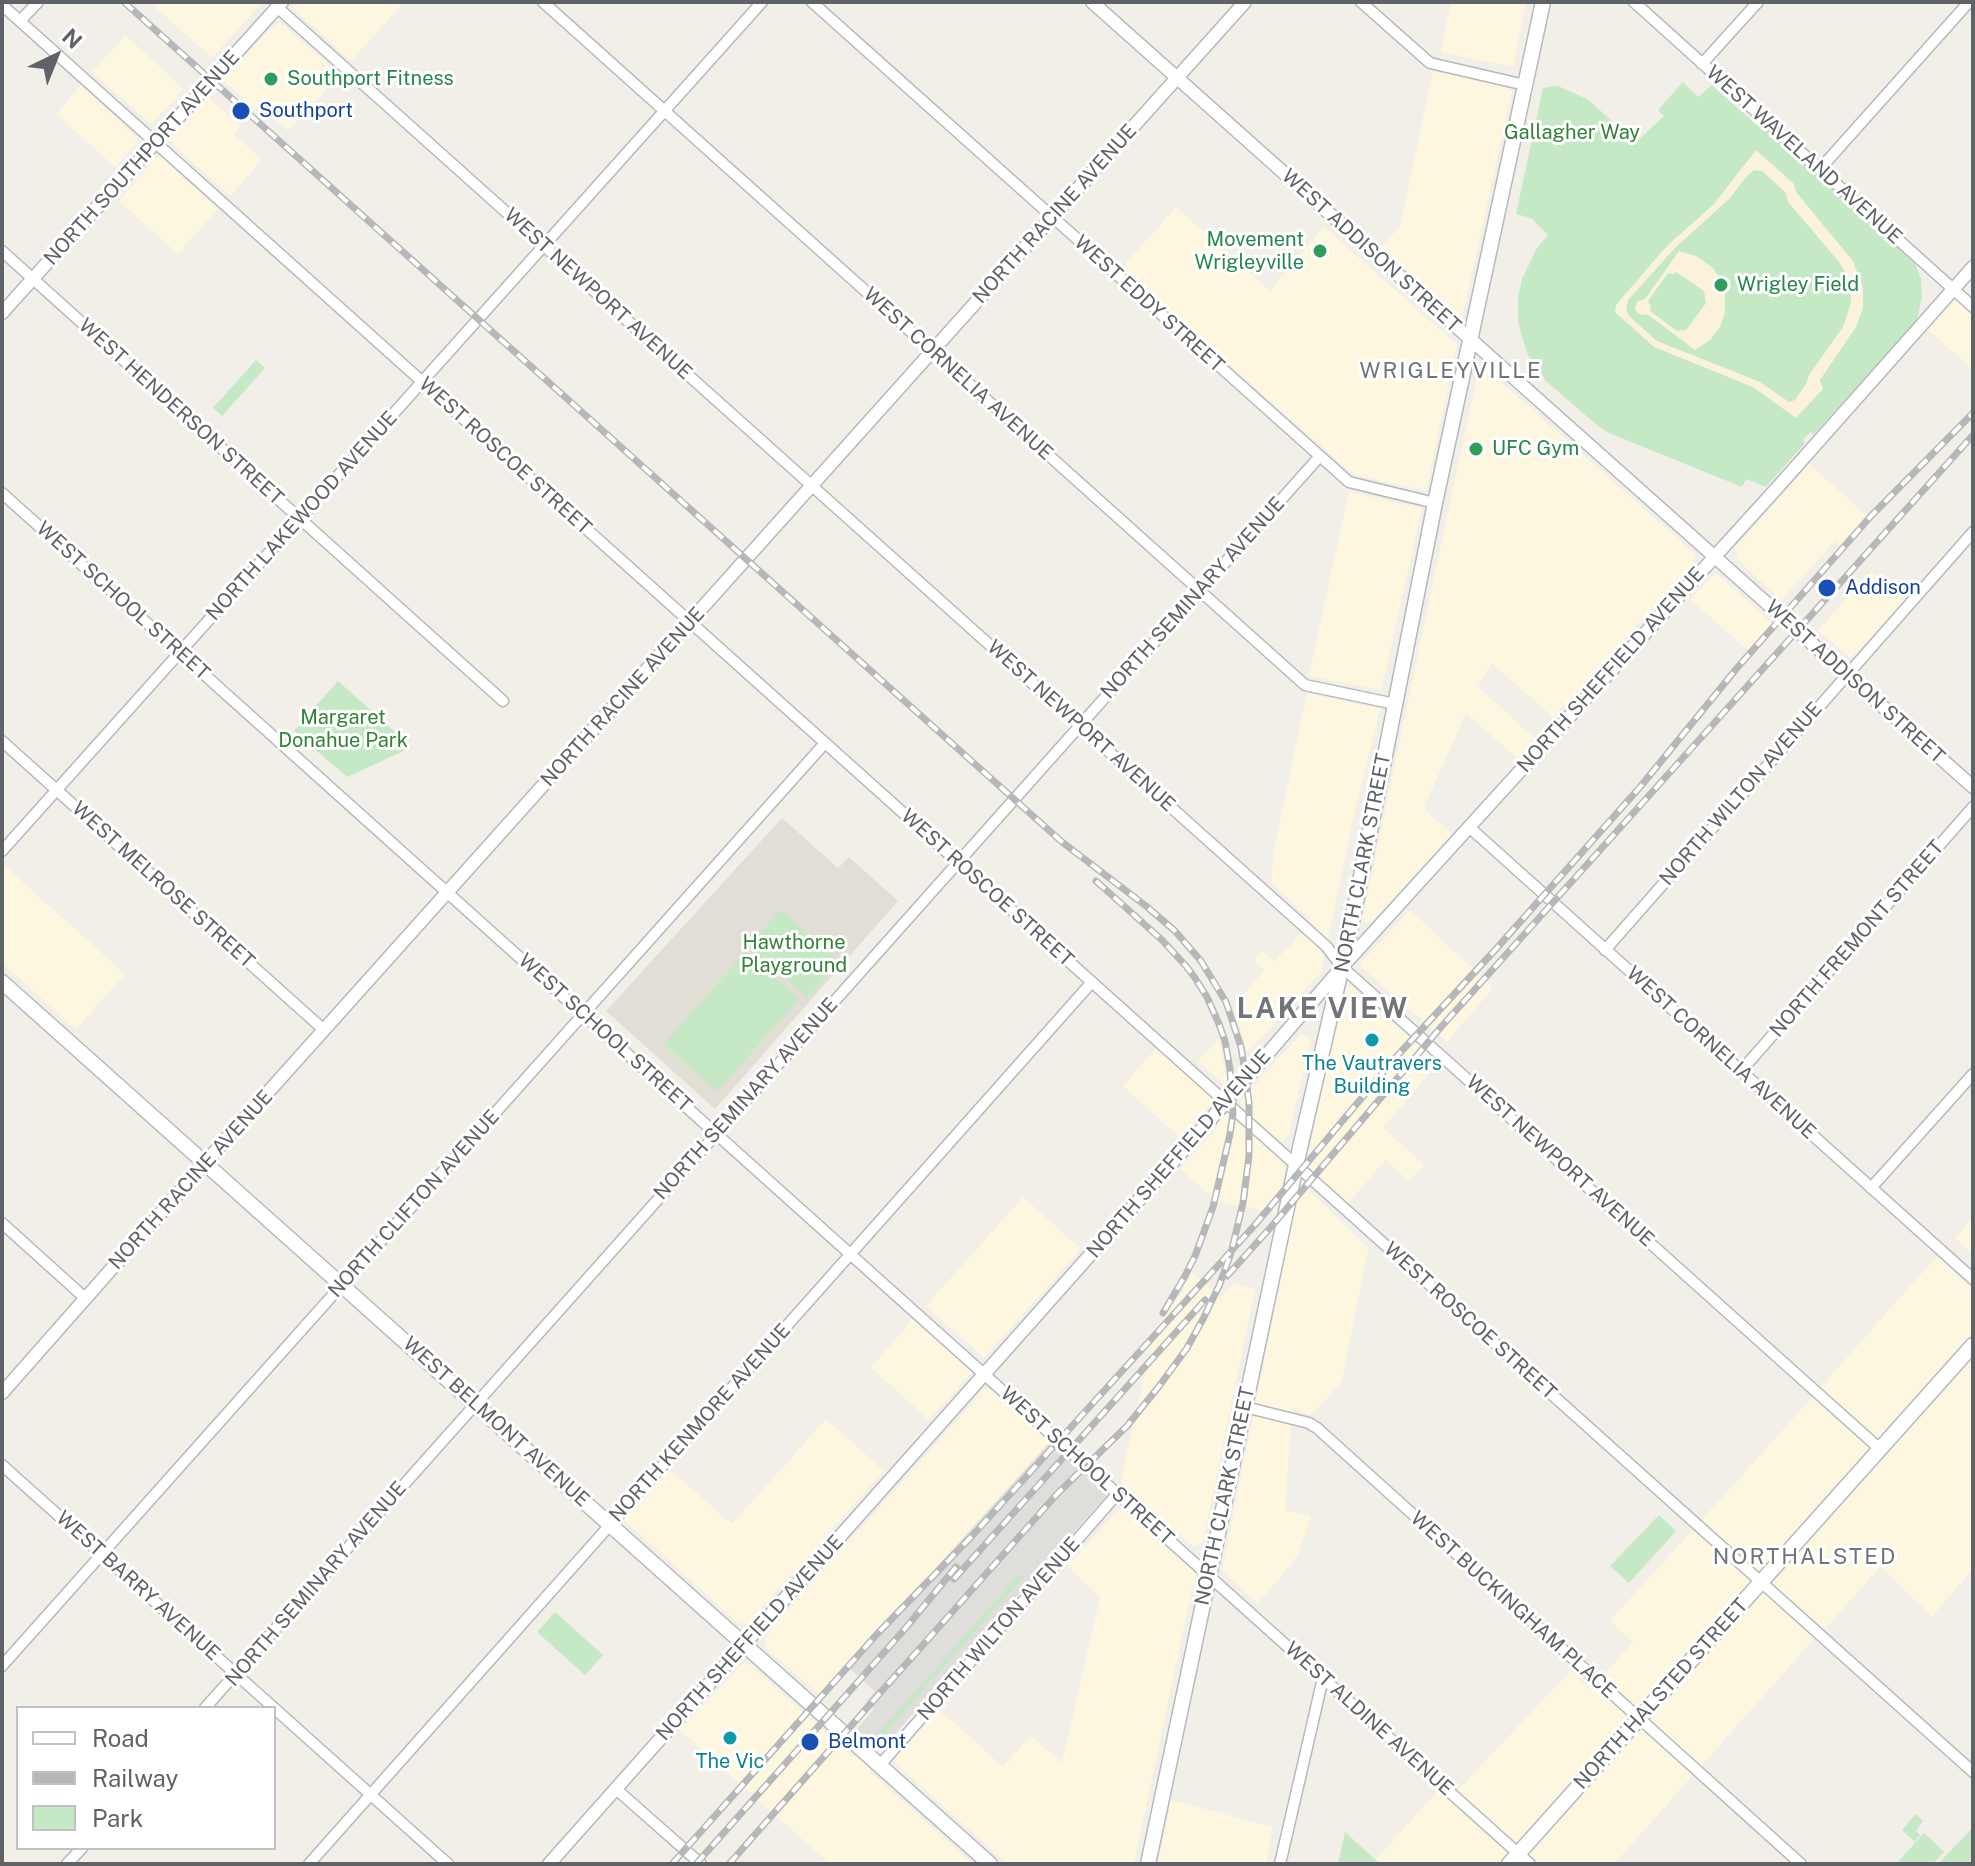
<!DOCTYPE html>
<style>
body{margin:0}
#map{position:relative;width:1975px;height:1866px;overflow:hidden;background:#f1efe8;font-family:"Public Sans",sans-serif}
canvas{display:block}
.frame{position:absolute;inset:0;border:4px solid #5f6368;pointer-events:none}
.legend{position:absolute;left:16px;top:1706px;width:260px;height:144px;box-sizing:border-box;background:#fff;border:2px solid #bfc1c3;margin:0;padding:10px 14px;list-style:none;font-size:24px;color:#5f6368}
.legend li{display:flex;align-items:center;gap:16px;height:40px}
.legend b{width:40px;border:2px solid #bfc1c3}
.north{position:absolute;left:16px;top:16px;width:80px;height:80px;-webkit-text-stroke:6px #fff;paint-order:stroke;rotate:43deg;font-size:22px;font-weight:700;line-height:32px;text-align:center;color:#5f6368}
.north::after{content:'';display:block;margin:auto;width:28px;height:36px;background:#5f6368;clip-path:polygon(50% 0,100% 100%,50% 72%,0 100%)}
</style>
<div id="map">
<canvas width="1975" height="1866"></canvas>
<div class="frame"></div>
<ul class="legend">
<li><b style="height:10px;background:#fff"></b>Road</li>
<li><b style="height:10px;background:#b6b7b8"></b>Railway</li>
<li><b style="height:22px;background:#c5e8c5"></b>Park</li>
</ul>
<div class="north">N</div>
</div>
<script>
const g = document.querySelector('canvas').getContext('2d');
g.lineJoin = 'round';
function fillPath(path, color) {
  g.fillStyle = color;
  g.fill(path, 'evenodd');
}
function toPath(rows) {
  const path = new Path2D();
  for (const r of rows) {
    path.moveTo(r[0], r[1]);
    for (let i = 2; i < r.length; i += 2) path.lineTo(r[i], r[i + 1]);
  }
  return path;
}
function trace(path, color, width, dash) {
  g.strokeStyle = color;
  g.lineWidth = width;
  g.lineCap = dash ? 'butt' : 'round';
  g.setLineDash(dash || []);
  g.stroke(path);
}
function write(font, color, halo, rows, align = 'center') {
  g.font = font + ' "Public Sans",sans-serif';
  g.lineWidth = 6;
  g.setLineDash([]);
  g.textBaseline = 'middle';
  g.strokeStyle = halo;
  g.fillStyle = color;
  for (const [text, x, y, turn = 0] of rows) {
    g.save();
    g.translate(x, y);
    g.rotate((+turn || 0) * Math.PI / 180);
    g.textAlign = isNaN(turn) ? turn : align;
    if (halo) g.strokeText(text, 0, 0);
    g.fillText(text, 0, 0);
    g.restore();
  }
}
const commercial = toPath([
 [155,2,262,2,212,58,153,5],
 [295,2,404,2,351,61,296,11,293,6],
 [1451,2,1526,2,1513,67,1441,52],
 [280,23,340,74,288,131,269,113,269,108,262,102,255,109,223,80,274,25],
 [125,35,184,89,151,124,92,73],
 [1433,71,1513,88,1462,318,1381,248,1400,226],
 [81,85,137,138,137,142,115,167,56,114],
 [208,97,240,126,234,134,262,160,230,196,175,146,172,140,173,136],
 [158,157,163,159,218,209,178,254,119,201,154,159],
 [1176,207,1270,291,1324,227,1457,345,1426,491,1354,475,1121,269],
 [1953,301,1958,301,1961,303,1973,317,1973,370,1928,330],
 [1487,370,1694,553,1695,561,1553,717,1492,663,1478,687,1534,738,1517,758,1466,713,1425,805,1425,810,1452,834,1370,924,1362,921,1426,616,1478,372],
 [1809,464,1872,520,1845,550,1835,541,1781,600,1738,560,1735,548],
 [1349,491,1422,509,1381,690,1309,676],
 [1871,571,1904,601,1854,656,1849,657,1821,633,1817,632],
 [1714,575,1719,575,1776,627,1752,654,1690,599],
 [1307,693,1380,709,1355,810,1321,972,1247,1053,1234,1006,1264,970,1254,960,1263,951,1275,961,1286,949,1289,949,1310,919,1271,882,1274,849],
 [5,866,125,974,76,1029,2,963,2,869],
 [1410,910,1493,988,1447,1042,1359,965],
 [1350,985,1438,1063,1383,1128,1424,1165,1409,1181,1385,1160,1348,1204,1309,1168,1307,1163,1342,989],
 [1301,1034,1311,1038,1289,1134,1284,1141,1278,1139,1242,1108,1240,1104,1242,1099],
 [1219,1038,1228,1085,1227,1087,1198,1061],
 [1157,1047,1213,1097,1214,1100,1212,1104,1180,1138,1123,1086],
 [1226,1114,1232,1114,1283,1161,1285,1164,1284,1172,1276,1213,1217,1201,1180,1169,1218,1127,1219,1120],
 [1302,1187,1307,1188,1370,1250,1367,1254,1342,1381,1312,1415,1292,1409,1285,1510,1311,1516,1298,1556,1258,1603,1222,1571,1298,1192],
 [1023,1197,1081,1249,984,1358,926,1306],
 [1973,1217,1973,1254,1955,1238],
 [1937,1256,1973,1290,1973,1569,1932,1616,1880,1567,1823,1631,1813,1640,1614,1864,1381,1864,1376,1859,1437,1792,1448,1801,1570,1671,1591,1690,1633,1642,1610,1621,1766,1449],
 [1192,1272,1220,1298,1233,1284,1255,1289,1203,1542,1194,1547,1121,1481,1145,1372,1158,1325,1181,1292],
 [913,1319,972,1372,929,1420,871,1368],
 [989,1388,1051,1441,820,1695,766,1648,764,1643,766,1638,775,1625,984,1390],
 [826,1419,884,1471,748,1623,739,1624,623,1519,669,1469,732,1524],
 [1120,1509,1124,1509,1193,1569,1195,1575,1134,1864,1008,1864,896,1764,895,1757,899,1752,902,1751,939,1709,1003,1767,1031,1736,1062,1763,1100,1597,1067,1566],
 [747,1662,852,1756,858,1756,870,1767,870,1772,973,1864,830,1864,680,1730,742,1664],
 [1171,1800,1273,1827,1266,1864,1158,1864]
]);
const industrial = toPath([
 [1051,1441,1106,1492,1106,1496,893,1736,892,1743,884,1750,877,1750,857,1729,874,1709,866,1701,875,1691,847,1666]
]);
const education = toPath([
 [782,818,838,868,849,857,898,901,715,1109,606,1011]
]);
const green = toPath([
 [1683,82,1698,97,1712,85,1757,125,1774,134,1914,260,1921,279,1922,296,1918,315,1915,323,1814,434,1810,432,1803,440,1805,443,1766,487,1746,479,1742,487,1609,433,1598,426,1547,382,1538,371,1527,353,1518,322,1518,299,1522,279,1537,248,1548,235,1531,218,1516,214,1543,88,1558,86,1589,100,1635,143,1664,116,1658,110],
 [256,360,265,368,222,416,213,408],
 [338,681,412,747,347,777,294,731],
 [781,910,839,962,807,998,749,946],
 [746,952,799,999,717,1091,664,1044],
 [1659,1515,1676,1531,1629,1583,1610,1566],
 [1020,1574,1023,1577,879,1739,876,1736],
 [555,1612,603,1655,585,1675,537,1632],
 [1916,1814,1923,1821,1916,1831,1920,1835,1915,1842,1902,1830],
 [1973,1827,1973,1861,1971,1864,1942,1864,1940,1862],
 [1345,1832,1380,1864,1338,1864],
 [1924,1833,1944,1852,1935,1862,1933,1861,1930,1864,1900,1864,1898,1862]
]);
const sand = toPath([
 [1756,150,1794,184,1796,192,1853,261,1863,288,1863,308,1856,327,1822,377,1820,380,1823,389,1821,391,1796,418,1753,387,1654,347,1615,312,1616,305,1652,263,1668,245,1714,204],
 [1754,170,1762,171,1786,193,1788,202,1839,262,1846,274,1850,287,1851,302,1843,327,1809,375,1806,384,1795,400,1789,402,1760,382,1657,341,1629,316,1626,309,1628,300,1675,248,1729,199,1747,176],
 [1679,251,1696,256,1712,267,1721,280,1725,295,1725,312,1720,327,1710,340,1695,350,1647,314,1642,315,1637,313,1635,308,1637,301,1645,299],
 [1676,272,1704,291,1706,303,1686,330,1677,331,1650,311,1651,307,1648,301,1668,273,1674,274]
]);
const minor = toPath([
 [543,2,1305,685,1395,704],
 [812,2,1349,482,1435,503],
 [1361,2,1430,63,1525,85],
 [1634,2,1973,307],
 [2,5,1973,1772],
 [277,7,1326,946,1342,967,1880,1449],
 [20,21,38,2],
 [1702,64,1758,2],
 [1820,169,1969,2],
 [2,251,503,701],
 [2,493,1530,1864],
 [2,741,324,1030],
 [1469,827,1973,1279],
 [2,851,762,2],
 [1605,950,1973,532],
 [1741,1071,1973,807],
 [1871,1188,1973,1074],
 [2,1223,85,1298],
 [1245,1407,1309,1423,1317,1428,1801,1864],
 [2,1465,274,1708],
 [2,1666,825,743],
 [205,1708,1320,456],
 [274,1708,448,1864],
 [880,1765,1118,1493],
 [616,1789,701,1864],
 [67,1864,82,1848],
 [309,1864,1092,982],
 [1280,1864,1323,1678]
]);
const tertiary = toPath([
 [1092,2,1973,787],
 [2,313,282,2],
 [2,1393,227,1138,1245,2],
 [549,1864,1226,1102,1342,967,1777,488,1973,267]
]);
const secondary = toPath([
 [2,982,990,1864],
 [1148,1864,1296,1165,1351,927,1435,503,1543,2],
 [1509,1864,1973,1345]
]);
const rail = toPath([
 [124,2,1062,842,1146,906,1175,931,1201,961,1226,1002,1241,1047,1245,1072,1249,1103,1249,1156,1243,1203,1231,1253,1219,1286,1203,1319,1187,1348,1160,1385,1127,1426,1057,1494,898,1673],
 [1096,881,1162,940,1186,966,1195,978,1207,997,1219,1024,1225,1041,1230,1069,1233,1113,1230,1134,1213,1207,1195,1256,1185,1276,1163,1313],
 [1227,1276,1271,1227,1441,1027,1973,435],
 [954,1579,1205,1300],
 [672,1864,877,1634,972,1536,1254,1226,1397,1056,1496,949,1641,786,1737,668,1871,516,1973,413],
 [696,1864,904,1630,956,1567],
 [729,1864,903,1667]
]);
const markers = [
 [271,79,8,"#2e9e5b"],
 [241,111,10,"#1a4fb4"],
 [1320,251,8,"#2e9e5b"],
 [1721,285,8,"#2e9e5b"],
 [1476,449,8,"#2e9e5b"],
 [1827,588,10,"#1a4fb4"],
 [1372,1040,8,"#0f9aa8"],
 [730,1738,8,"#0f9aa8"],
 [810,1742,10,"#1a4fb4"]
];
const leisureNames = [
 ["Southport Fitness",287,79],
 ["Movement",1304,240,"right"],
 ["Wrigleyville",1304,263,"right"],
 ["Wrigley Field",1737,285],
 ["UFC Gym",1492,449]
];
const transitNames = [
 ["Southport",259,111],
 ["Addison",1845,588],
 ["Belmont",828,1742]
];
const parkNames = [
 ["Gallagher Way",1572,133],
 ["Margaret",343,718],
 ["Donahue Park",343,741],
 ["Hawthorne",794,943],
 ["Playground",794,966]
];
const streetNames = [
 ["WEST WAVELAND AVENUE",1804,155,42],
 ["NORTH SOUTHPORT AVENUE",142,158,-48],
 ["NORTH RACINE AVENUE",1055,214,-48],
 ["WEST ADDISON STREET",1371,251,42],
 ["WEST NEWPORT AVENUE",598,294,42],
 ["WEST EDDY STREET",1149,304,42],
 ["WEST CORNELIA AVENUE",958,374,42],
 ["WEST HENDERSON STREET",181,412,42],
 ["WEST ROSCOE STREET",505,456,42],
 ["NORTH LAKEWOOD AVENUE",302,516,-48],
 ["NORTH SEMINARY AVENUE",1193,598,-48],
 ["WEST SCHOOL STREET",123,601,42],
 ["NORTH SHEFFIELD AVENUE",1611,670,-48],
 ["WEST ADDISON STREET",1855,682,42],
 ["NORTH RACINE AVENUE",623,697,-48],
 ["WEST NEWPORT AVENUE",1081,726,42],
 ["NORTH WILTON AVENUE",1741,794,-49],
 ["NORTH CLARK STREET",1363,863,-79],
 ["WEST MELROSE STREET",163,885,42],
 ["WEST ROSCOE STREET",987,888,42],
 ["NORTH FREMONT STREET",1857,939,-49],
 ["WEST SCHOOL STREET",605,1033,42],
 ["WEST CORNELIA AVENUE",1721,1053,42],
 ["NORTH SEMINARY AVENUE",746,1099,-48],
 ["NORTH SHEFFIELD AVENUE",1179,1154,-49],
 ["WEST NEWPORT AVENUE",1560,1161,42],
 ["NORTH RACINE AVENUE",191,1180,-48],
 ["NORTH CLIFTON AVENUE",414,1204,-48],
 ["WEST ROSCOE STREET",1470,1321,42],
 ["WEST BELMONT AVENUE",496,1422,42],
 ["NORTH KENMORE AVENUE",700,1423,-48],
 ["WEST SCHOOL STREET",1087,1466,42],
 ["NORTH CLARK STREET",1225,1496,-78],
 ["NORTH SEMINARY AVENUE",316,1584,-49],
 ["WEST BARRY AVENUE",138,1586,42],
 ["WEST BUCKINGHAM PLACE",1513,1605,42],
 ["NORTH WILTON AVENUE",999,1629,-49],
 ["NORTH SHEFFIELD AVENUE",750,1638,-48],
 ["NORTH HALSTED STREET",1661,1694,-48],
 ["WEST ALDINE AVENUE",1369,1719,42]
];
const cultureNames = [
 ["The Vautravers",1372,1064],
 ["Building",1372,1087],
 ["The Vic",730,1762]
];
const neighbourhoodNames = [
 ["WRIGLEYVILLE",1451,371],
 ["NORTHALSTED",1805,1557]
];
const districtNames = [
 ["LAKE VIEW",1323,1009]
];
fillPath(commercial, '#fef7e0');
fillPath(industrial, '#e0deda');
fillPath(education, '#e1ded6');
fillPath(green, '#c5e8c5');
fillPath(sand, '#fbf3d9');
trace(minor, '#b5b8bc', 13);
trace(tertiary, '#b5b8bc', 15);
trace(secondary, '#b6babf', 17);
trace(minor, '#fff', 10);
trace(tertiary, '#fff', 12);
trace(secondary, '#fff', 14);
trace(rail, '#b6b7b8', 7);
trace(rail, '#fff', 4, [12]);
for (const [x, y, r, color] of markers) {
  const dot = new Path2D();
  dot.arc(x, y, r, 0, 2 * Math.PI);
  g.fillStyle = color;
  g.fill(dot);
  trace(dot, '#fff', 3);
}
write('20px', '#27864d', '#fff', leisureNames, 'left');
write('20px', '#164399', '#fff', transitNames, 'left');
write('20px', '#348238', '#fff', parkNames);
write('20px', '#5f6368', '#fff', streetNames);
write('20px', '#0d838f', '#fff', cultureNames);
g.letterSpacing = '2px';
write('22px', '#70757a', '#fff', neighbourhoodNames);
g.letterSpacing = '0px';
g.letterSpacing = '2px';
write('bold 28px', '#70757a', '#fff', districtNames);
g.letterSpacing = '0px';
</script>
